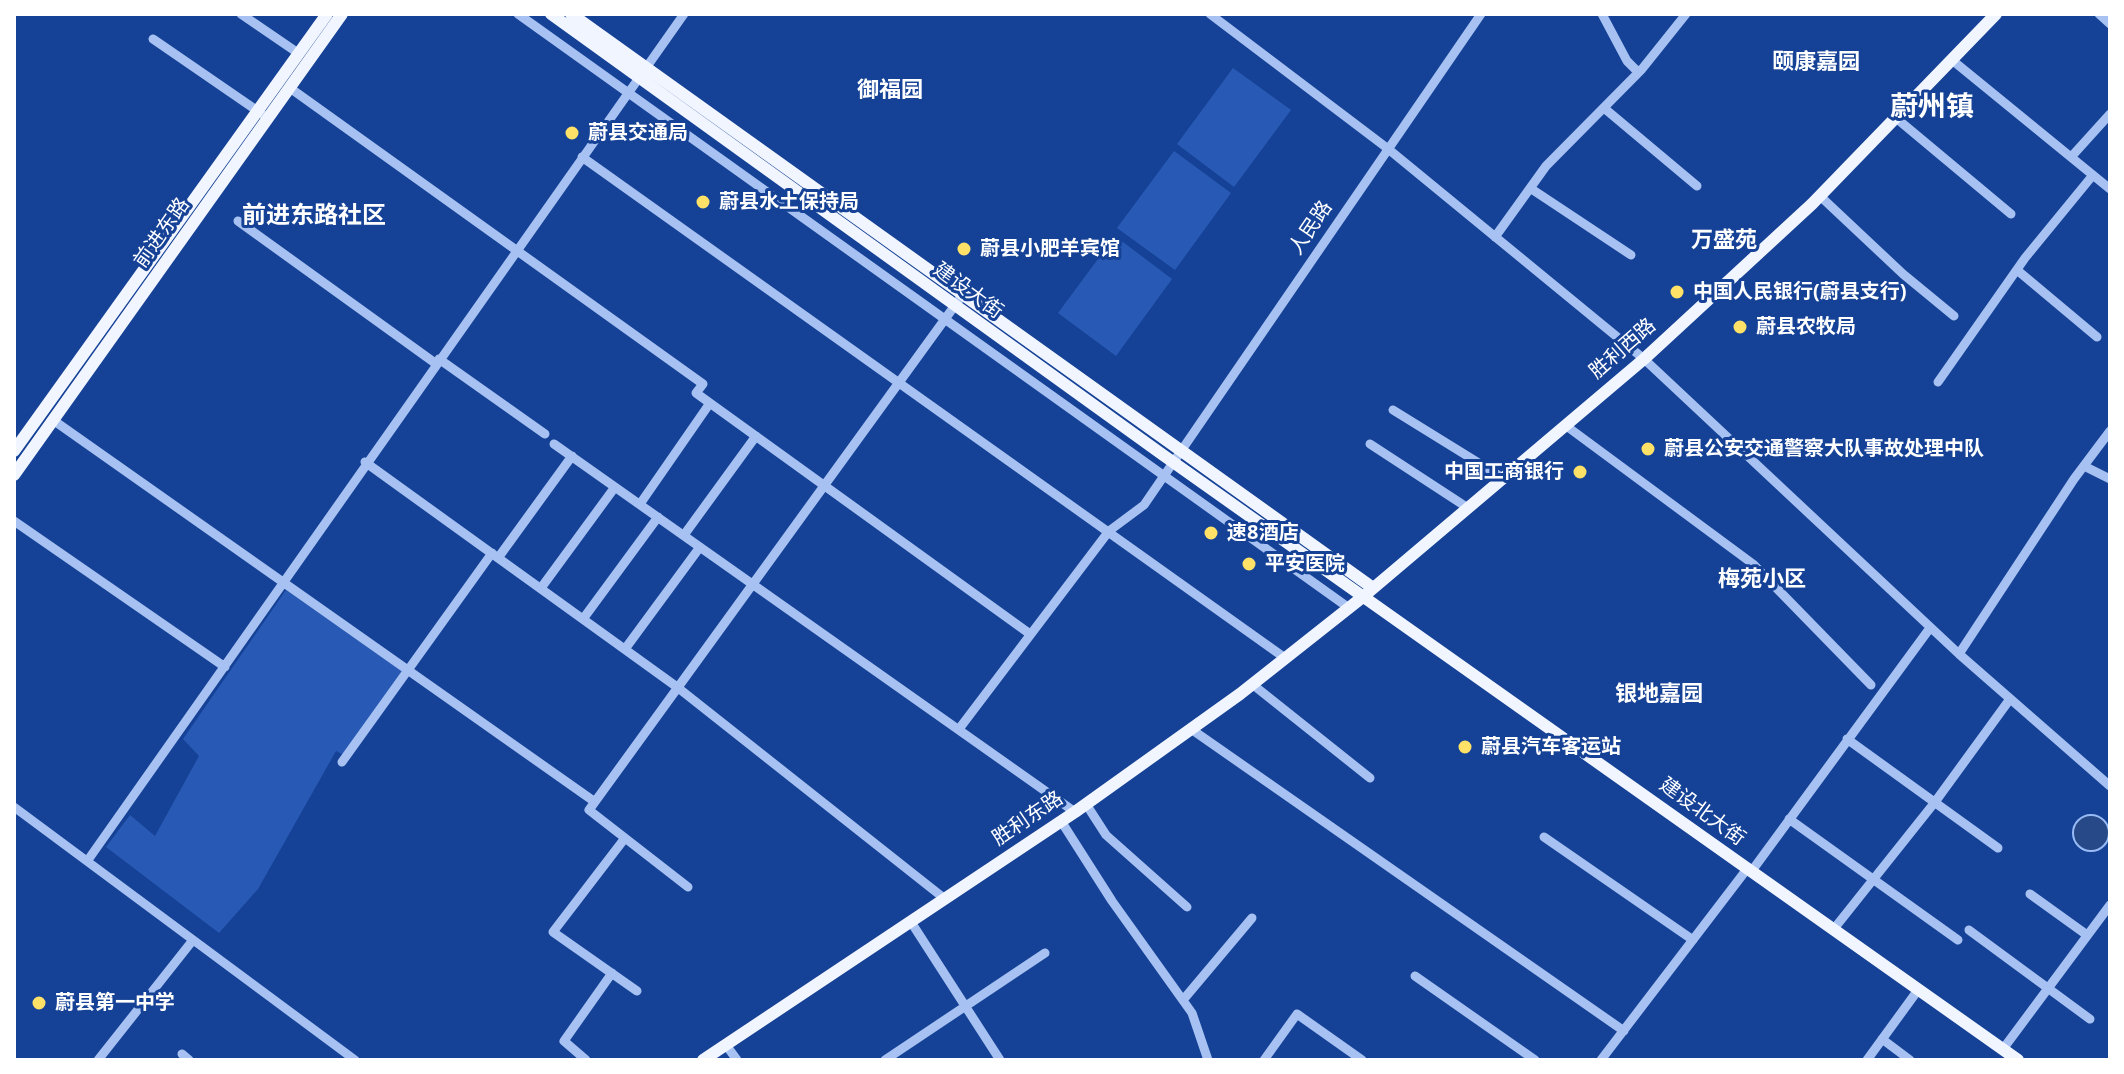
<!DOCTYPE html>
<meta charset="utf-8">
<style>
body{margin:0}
#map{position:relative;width:2124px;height:1074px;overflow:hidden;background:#154296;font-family:"Open Sans",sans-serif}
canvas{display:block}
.frame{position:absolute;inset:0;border:16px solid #fff;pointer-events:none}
</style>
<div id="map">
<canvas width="2124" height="1074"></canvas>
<div class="frame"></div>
</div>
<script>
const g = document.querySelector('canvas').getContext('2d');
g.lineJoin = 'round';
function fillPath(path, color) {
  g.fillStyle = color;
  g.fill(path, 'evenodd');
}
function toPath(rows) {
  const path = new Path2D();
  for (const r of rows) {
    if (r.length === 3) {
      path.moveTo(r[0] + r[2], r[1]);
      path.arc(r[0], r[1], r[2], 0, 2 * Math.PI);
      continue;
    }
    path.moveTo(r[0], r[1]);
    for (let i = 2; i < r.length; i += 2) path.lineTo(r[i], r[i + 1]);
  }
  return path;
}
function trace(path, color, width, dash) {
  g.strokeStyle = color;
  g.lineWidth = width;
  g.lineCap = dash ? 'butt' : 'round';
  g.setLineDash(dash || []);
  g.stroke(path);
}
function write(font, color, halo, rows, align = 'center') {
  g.font = font + ' "Open Sans","Noto Sans SC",sans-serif';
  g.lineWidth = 6;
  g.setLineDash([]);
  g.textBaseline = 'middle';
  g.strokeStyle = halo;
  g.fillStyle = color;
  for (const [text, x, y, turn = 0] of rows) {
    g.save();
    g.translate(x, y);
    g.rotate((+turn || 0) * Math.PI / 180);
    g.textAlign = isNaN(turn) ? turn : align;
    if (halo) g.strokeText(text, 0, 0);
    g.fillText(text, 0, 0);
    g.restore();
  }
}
const green = toPath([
 [1233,68,1291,110,1234,187,1177,144],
 [1174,151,1231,193,1175,270,1117,228],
 [1115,236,1172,279,1116,356,1058,313],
 [286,590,403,672,344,755,336,751,258,889,219,933,106,847,130,815,155,836,199,756,183,739]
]);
const water = toPath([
 [2091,833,18]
]);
const minor = toPath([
 [241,14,298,53],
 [518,14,1349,608],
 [1210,14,1387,148,1644,359,1959,654,2110,786],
 [1602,14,1627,61,1638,72],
 [2099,14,2110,24],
 [153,39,262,114],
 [1952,60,2110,189],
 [290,88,703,384,696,393,1030,634],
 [1604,108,1697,186],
 [1896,118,2011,214],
 [2072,156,2110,114],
 [582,157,1285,658],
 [1530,188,1631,255],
 [1820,196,1903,274,1954,316],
 [238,221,435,363],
 [1495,237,1546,166,1642,69,1686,14],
 [2017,270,2097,337],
 [439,359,545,434],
 [1938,382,2025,258,2093,175],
 [1393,410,1503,478],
 [53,420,595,802],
 [1565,425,1753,564,1871,685],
 [554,444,1075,812],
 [1370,444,1468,508],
 [365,462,677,687,945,899],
 [2084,466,2110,479],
 [640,504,710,403],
 [14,521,225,667],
 [684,535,756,436],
 [498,558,572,456],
 [541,588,615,487],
 [583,619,658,517],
 [625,649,700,547],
 [1959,654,2074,479,2110,431],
 [1252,684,1370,778],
 [959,729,1109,531,1144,505,1481,14],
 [1191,729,1624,1031],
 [1847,739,1998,848],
 [342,762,492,553],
 [1086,804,1106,835,1187,907],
 [14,807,355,1060],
 [1789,819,1958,940],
 [1061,821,1112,901,1192,1013,1208,1060],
 [1544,837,1693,940],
 [625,838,553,932,637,991],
 [88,860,684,14],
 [1751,872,1930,628],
 [688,887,589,810,961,297],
 [2030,894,2087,935],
 [911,922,1000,1060],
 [1833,930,1935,802,2010,699],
 [1969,930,2090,1019],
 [1415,976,1535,1060],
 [1183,1000,1252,918],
 [1882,1039,1910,1060],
 [726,1045,737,1060],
 [2003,1049,2110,905],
 [182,1054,189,1060],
 [98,1060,193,940],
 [586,1060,564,1041,612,973],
 [885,1060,1045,953],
 [1264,1060,1297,1014,1362,1060],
 [1601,1060,1747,869],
 [1867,1060,1918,990]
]);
const major = toPath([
 [551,14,1163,455,2018,1060],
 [571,14,1373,588],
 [14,451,327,14],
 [14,475,342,14],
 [703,1060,1075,812,1240,694,1364,596,1644,359,1812,204,1996,14]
]);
const markers = [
 [572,133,8,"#ffe167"],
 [703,202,8,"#ffe167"],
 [964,249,8,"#ffe167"],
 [1677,292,8,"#ffe167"],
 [1740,327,8,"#ffe167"],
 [1648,449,8,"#ffe167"],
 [1580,472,8,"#ffe167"],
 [1211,533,8,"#ffe167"],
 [1249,564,8,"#ffe167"],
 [1465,747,8,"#ffe167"],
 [39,1003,8,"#ffe167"]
];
const poiNames = [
 ["蔚县交通局",588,133],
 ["蔚县水土保持局",719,202],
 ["蔚县小肥羊宾馆",980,249],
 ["中国人民银行(蔚县支行)",1693,292],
 ["蔚县农牧局",1756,327],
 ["蔚县公安交通警察大队事故处理中队",1664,449],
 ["中国工商银行",1564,472,"right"],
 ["速8酒店",1227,533],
 ["平安医院",1265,564],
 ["蔚县汽车客运站",1481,747],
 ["蔚县第一中学",55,1003]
];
const streetNames = [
 ["人民路",1311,228,-56],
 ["前进东路",162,233,-55],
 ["建设大街",968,291,36],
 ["胜利西路",1623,349,-41],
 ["建设北大街",1702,812,36],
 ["胜利东路",1028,819,-34]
];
const neighbourhoodNames = [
 ["颐康嘉园",1816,63],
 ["御福园",890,91],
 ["万盛苑",1724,241],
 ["梅苑小区",1762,580],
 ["银地嘉园",1659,695]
];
const quarterNames = [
 ["前进东路社区",314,216]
];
const districtNames = [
 ["蔚州镇",1932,108]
];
fillPath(green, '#285ab5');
fillPath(water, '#284988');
trace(water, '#99bbf5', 2);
trace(minor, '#a7c2f2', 9);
trace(major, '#f1f5ff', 12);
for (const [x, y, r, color] of markers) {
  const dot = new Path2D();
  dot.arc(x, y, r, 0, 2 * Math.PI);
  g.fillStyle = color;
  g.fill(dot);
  trace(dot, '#154296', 3);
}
write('bold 20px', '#fff', '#154296', poiNames, 'left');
write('20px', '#fff', '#154296', streetNames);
write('bold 22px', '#fff', '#154296', neighbourhoodNames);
write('bold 24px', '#fff', '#154296', quarterNames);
write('bold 28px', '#fff', '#154296', districtNames);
</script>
